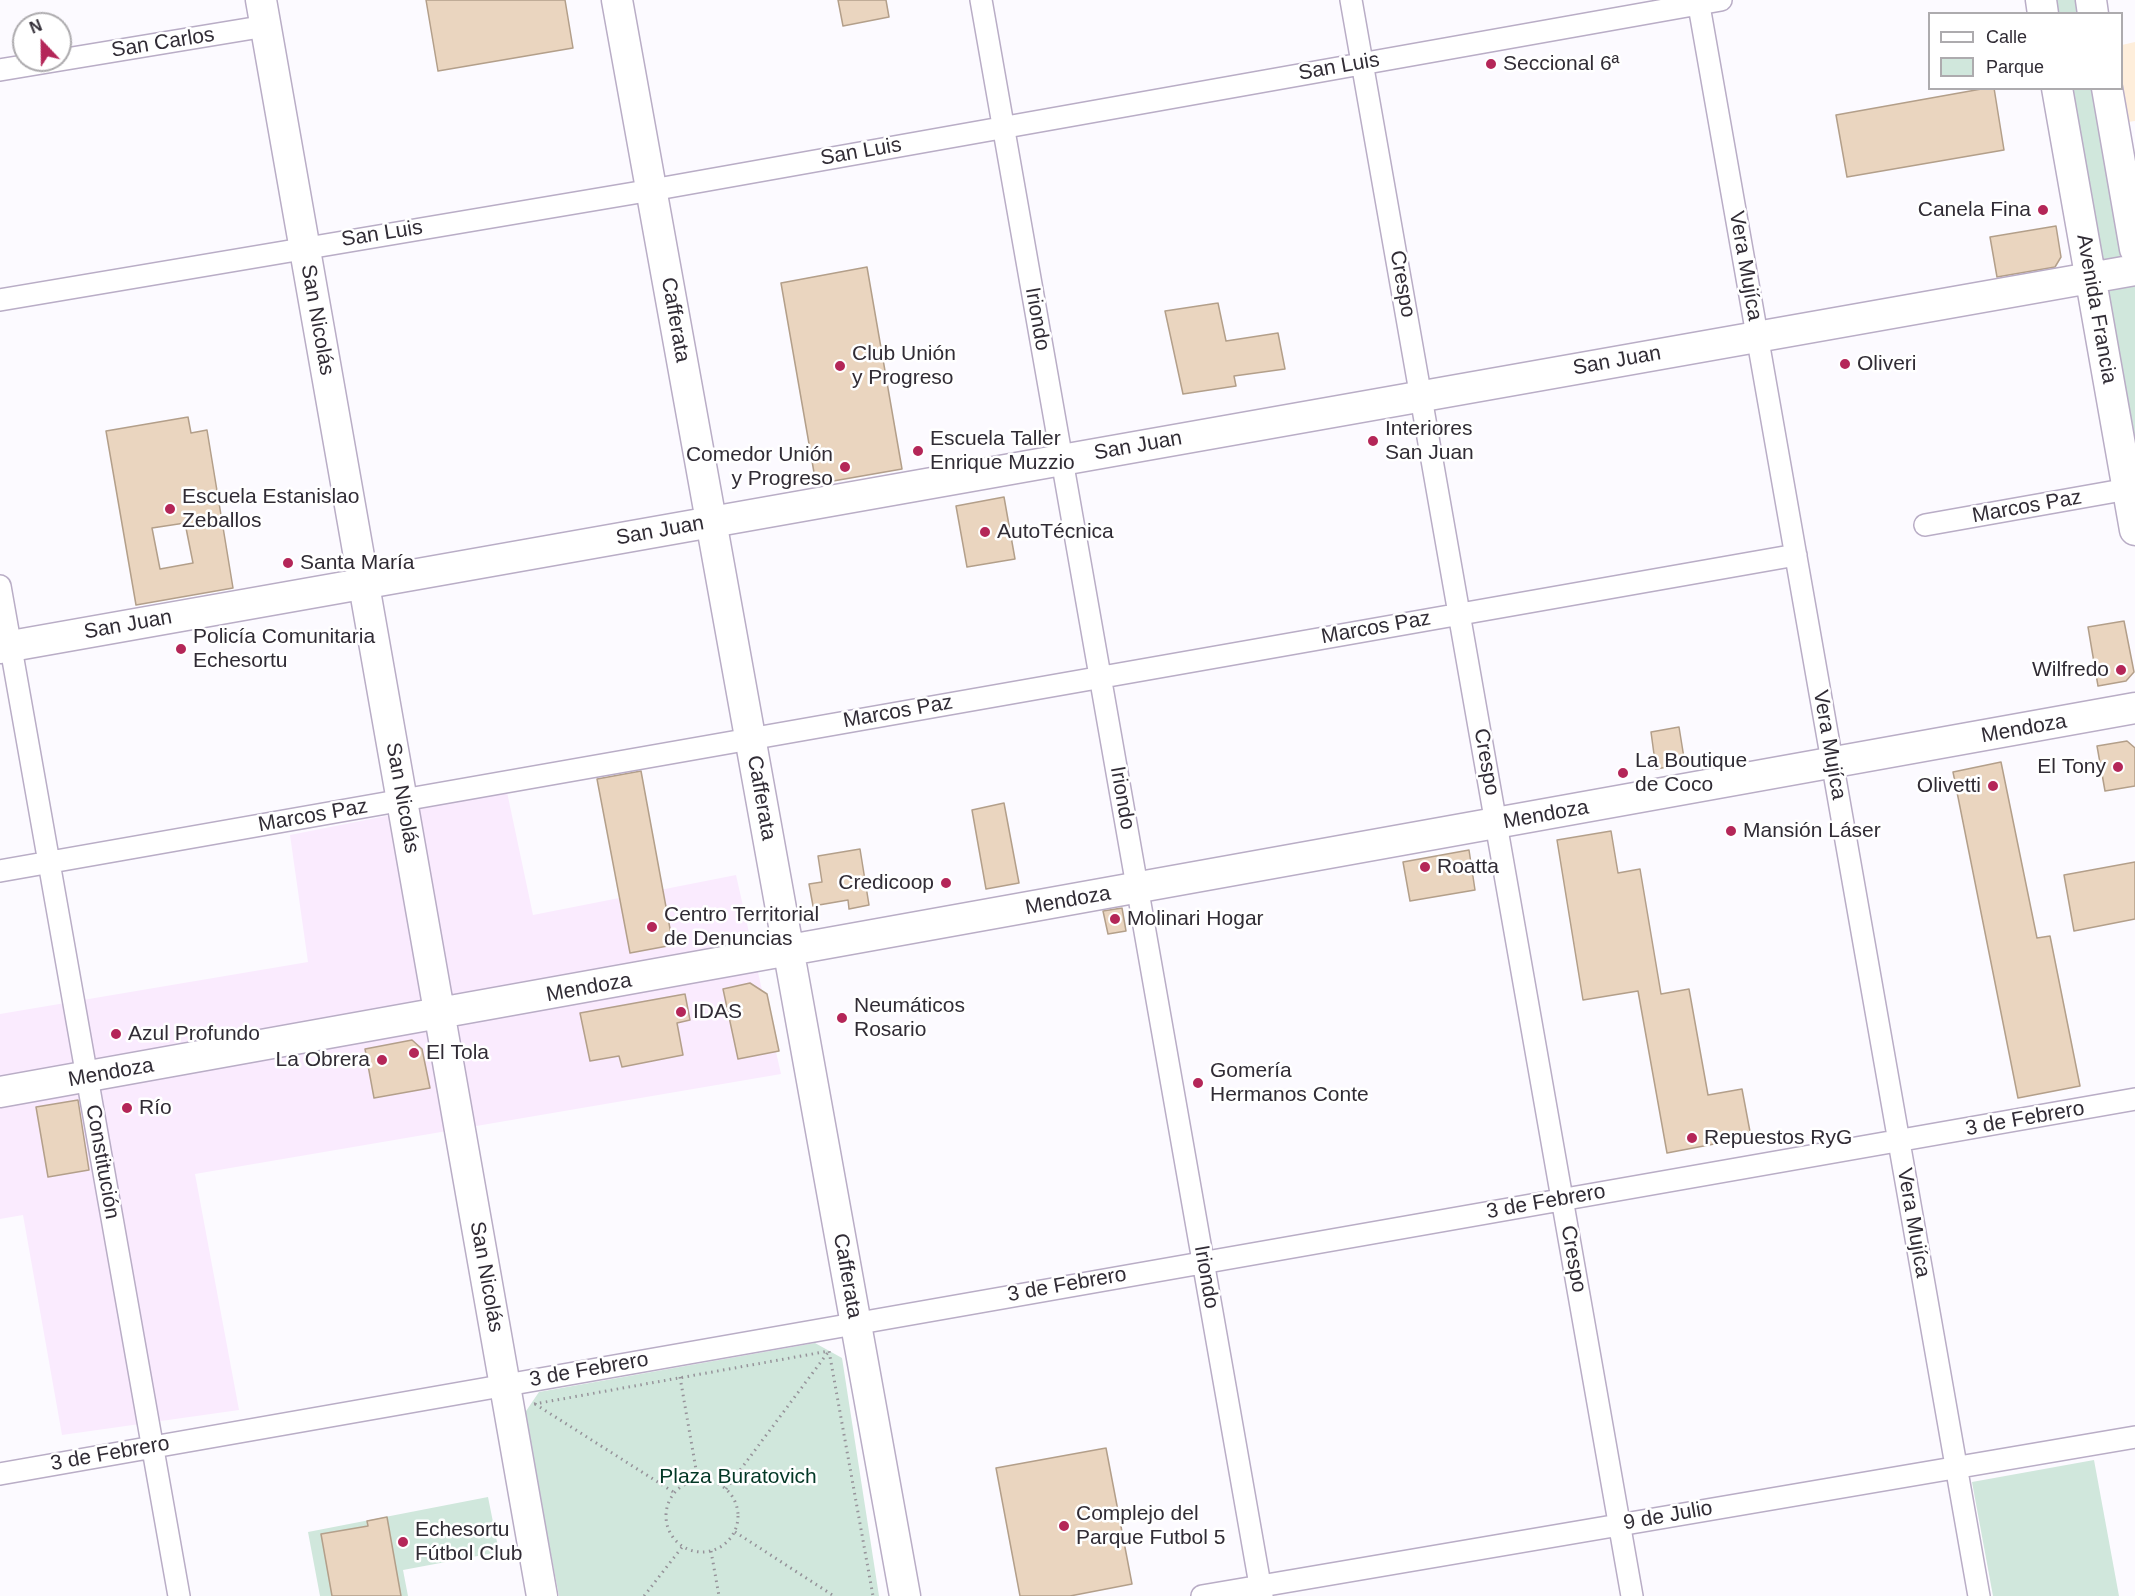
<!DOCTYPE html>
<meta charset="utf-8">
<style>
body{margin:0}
#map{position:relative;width:2135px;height:1596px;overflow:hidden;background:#fcfaff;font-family:Helvetica,sans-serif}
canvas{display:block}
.legend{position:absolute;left:1928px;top:12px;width:195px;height:78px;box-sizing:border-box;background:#fff;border:2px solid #adabae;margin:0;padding:8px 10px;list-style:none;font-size:18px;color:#312c35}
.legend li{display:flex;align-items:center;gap:12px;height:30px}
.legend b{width:30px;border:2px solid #adabae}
.north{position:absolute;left:12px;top:12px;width:60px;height:60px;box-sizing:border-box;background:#fff;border:2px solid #adabae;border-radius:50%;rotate:338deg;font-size:16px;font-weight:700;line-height:24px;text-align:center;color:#312c35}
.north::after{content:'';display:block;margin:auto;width:21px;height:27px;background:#b42658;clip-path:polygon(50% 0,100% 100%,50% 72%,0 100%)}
</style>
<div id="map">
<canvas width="2135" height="1596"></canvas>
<ul class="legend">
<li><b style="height:8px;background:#fff"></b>Calle</li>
<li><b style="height:16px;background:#d0e7dc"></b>Parque</li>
</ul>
<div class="north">N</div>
</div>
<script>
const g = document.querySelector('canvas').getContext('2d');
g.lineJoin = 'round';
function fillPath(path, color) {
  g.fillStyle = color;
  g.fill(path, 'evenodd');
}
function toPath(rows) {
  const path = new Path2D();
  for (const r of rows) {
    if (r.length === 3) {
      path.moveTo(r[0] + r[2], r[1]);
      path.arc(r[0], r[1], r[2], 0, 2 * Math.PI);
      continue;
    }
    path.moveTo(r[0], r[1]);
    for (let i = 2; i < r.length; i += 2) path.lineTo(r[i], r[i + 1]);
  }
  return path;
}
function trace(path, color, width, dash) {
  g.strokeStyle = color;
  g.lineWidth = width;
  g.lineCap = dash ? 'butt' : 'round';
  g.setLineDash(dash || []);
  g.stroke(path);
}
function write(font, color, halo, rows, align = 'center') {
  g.font = font + ' Helvetica,sans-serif';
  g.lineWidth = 5;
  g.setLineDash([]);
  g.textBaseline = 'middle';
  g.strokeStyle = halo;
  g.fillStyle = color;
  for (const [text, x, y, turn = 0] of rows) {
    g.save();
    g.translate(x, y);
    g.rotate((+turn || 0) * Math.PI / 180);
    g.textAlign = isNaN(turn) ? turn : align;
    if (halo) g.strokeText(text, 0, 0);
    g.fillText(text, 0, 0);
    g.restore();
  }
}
const commercial = toPath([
 [507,792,533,915,736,875,781,1074,195,1174,239,1410,62,1435,23,1215,0,1219,0,1014,308,962,290,835]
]);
const education = toPath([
 [2135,42,2135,121,2128,122,2122,85,2122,45]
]);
const green = toPath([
 [2041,0,2091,0,2093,13,2043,13],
 [2057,89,2107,89,2135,249,2135,530],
 [815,1343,842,1358,879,1596,559,1596,524,1414,539,1392],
 [2094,1460,2119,1596,1993,1596,1972,1482],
 [488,1497,499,1552,403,1570,408,1596,320,1596,308,1532]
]);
const building = toPath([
 [426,0,565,0,573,48,438,71,426,0],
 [838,0,886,0,889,17,843,26,838,0],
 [1987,88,1994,88,2004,150,1847,177,1836,115,1987,88],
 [2056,226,2061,257,2055,267,1997,277,1990,237,2056,226],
 [867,267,902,469,816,484,781,283,867,267],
 [1218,303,1226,341,1278,333,1285,369,1234,376,1236,386,1183,394,1165,311,1218,303],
 [188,417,191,433,207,430,233,588,136,605,106,431,188,417],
 [185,523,193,563,160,569,152,528,185,523],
 [1004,497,1015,559,967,567,956,506,1004,497],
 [2124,621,2134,672,2126,681,2098,686,2088,627,2124,621],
 [1679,727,1685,764,1656,769,1651,732,1679,727],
 [2127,741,2135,748,2135,786,2105,791,2097,746,2127,741],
 [2001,762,2037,938,2050,936,2080,1086,2018,1098,1953,772,2001,762],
 [641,771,673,945,630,953,597,779,641,771],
 [1004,803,1019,883,986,889,972,810,1004,803],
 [1611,831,1618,873,1640,869,1661,994,1689,989,1708,1095,1742,1089,1751,1137,1667,1153,1638,991,1583,1000,1557,840,1611,831],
 [860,849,869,905,849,909,848,900,813,906,809,884,822,882,818,856,860,849],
 [1469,850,1475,890,1410,901,1403,862,1469,850],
 [2135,862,2135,919,2074,931,2064,875,2135,862],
 [1122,908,1126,931,1108,934,1103,911,1122,908],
 [750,983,767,994,779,1051,738,1059,723,989,750,983],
 [685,994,690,1020,677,1023,683,1055,622,1067,619,1056,590,1061,580,1013,685,994],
 [412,1040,422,1049,430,1088,374,1098,365,1049,412,1040],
 [78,1100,89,1170,48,1177,36,1107,78,1100],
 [1106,1448,1132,1584,1070,1596,1020,1596,996,1468,1106,1448],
 [387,1517,401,1596,332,1596,321,1534,368,1526,367,1521,387,1517]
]);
const path = toPath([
 [680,1377,698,1481],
 [534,1404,829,1351,873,1596],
 [535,1404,675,1493],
 [702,1516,36],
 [726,1489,829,1351],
 [735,1532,834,1596],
 [711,1551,719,1596],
 [644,1596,683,1546]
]);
const street = toPath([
 [981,0,1262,1596],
 [1351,0,1632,1596],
 [1698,0,1979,1596],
 [60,60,266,26],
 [0,70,60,60],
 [0,300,652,190,1721,0],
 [1925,525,2128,489],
 [0,586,179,1596],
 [0,871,1796,555],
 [0,1474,2135,1099],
 [1202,1596,2135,1437]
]);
const secondary = toPath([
 [261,0,542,1596],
 [617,0,905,1596],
 [2041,0,2043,14],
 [2091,0,2093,14],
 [2057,88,2135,530],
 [2107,88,2135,249],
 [0,648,2135,270],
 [0,1092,2135,708]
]);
const markers = [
 [1491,64,6,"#b42658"],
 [2043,210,6,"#b42658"],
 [1845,364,6,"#b42658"],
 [840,366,6,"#b42658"],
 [1373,441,6,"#b42658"],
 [918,451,6,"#b42658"],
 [845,467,6,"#b42658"],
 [170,509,6,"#b42658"],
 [985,532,6,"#b42658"],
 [288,563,6,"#b42658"],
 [181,649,6,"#b42658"],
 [2121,670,6,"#b42658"],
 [2118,767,6,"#b42658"],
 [1623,773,6,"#b42658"],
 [1993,786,6,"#b42658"],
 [1731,831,6,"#b42658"],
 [1425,867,6,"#b42658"],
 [946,883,6,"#b42658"],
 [1115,919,6,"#b42658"],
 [652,927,6,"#b42658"],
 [681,1012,6,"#b42658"],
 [842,1018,6,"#b42658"],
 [116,1034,6,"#b42658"],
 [414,1053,6,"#b42658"],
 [382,1060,6,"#b42658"],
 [1198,1083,6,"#b42658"],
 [127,1108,6,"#b42658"],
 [1692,1138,6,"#b42658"],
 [1064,1526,6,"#b42658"],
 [403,1542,6,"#b42658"]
];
const streetNames = [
 ["San Carlos",163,43,-9],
 ["San Luis",1339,67,-10],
 ["San Luis",861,152,-10],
 ["San Luis",382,234,-9],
 ["Vera Mujíca",1745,266,80],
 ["Crespo",1402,284,80],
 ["Avenida Francia",2096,309,80],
 ["Iriondo",1037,319,80],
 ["San Nicolás",317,320,80],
 ["Cafferata",675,320,80],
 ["San Juan",1617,361,-10],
 ["San Juan",1138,446,-10],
 ["Marcos Paz",2027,507,-10],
 ["San Juan",660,531,-10],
 ["San Juan",128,625,-10],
 ["Marcos Paz",1376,628,-10],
 ["Marcos Paz",898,712,-10],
 ["Mendoza",2024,729,-10],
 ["Vera Mujíca",1829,745,80],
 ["Crespo",1486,762,80],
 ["San Nicolás",402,798,80],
 ["Cafferata",761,798,80],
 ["Iriondo",1122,798,80],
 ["Mendoza",1546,815,-10],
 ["Marcos Paz",313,816,-10],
 ["Mendoza",1068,901,-10],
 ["Mendoza",589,988,-10],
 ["Mendoza",111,1073,-10],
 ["3 de Febrero",2025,1119,-10],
 ["Constitución",102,1162,80],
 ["3 de Febrero",1546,1202,-10],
 ["Vera Mujíca",1913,1223,80],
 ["Crespo",1573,1259,80],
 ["Cafferata",847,1276,80],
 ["San Nicolás",486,1277,80],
 ["Iriondo",1206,1277,80],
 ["3 de Febrero",1067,1285,-10],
 ["3 de Febrero",589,1370,-10],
 ["3 de Febrero",110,1454,-10],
 ["9 de Julio",1668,1516,-10]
];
const poiNames = [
 ["Seccional 6ª",1503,64],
 ["Canela Fina",2031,210,"right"],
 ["Club Unión",852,354],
 ["y Progreso",852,378],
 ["Oliveri",1857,364],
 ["Interiores",1385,429],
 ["San Juan",1385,453],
 ["Escuela Taller",930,439],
 ["Enrique Muzzio",930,463],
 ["Comedor Unión",833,455,"right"],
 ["y Progreso",833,479,"right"],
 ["Escuela Estanislao",182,497],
 ["Zeballos",182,521],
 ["AutoTécnica",997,532],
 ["Santa María",300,563],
 ["Policía Comunitaria",193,637],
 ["Echesortu",193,661],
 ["Wilfredo",2109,670,"right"],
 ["La Boutique",1635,761],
 ["de Coco",1635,785],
 ["El Tony",2106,767,"right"],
 ["Olivetti",1981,786,"right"],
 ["Mansión Láser",1743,831],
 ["Roatta",1437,867],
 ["Credicoop",934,883,"right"],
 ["Centro Territorial",664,915],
 ["de Denuncias",664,939],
 ["Molinari Hogar",1127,919],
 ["Neumáticos",854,1006],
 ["Rosario",854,1030],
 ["IDAS",693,1012],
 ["Azul Profundo",128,1034],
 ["El Tola",426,1053],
 ["La Obrera",370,1060,"right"],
 ["Gomería",1210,1071],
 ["Hermanos Conte",1210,1095],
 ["Río",139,1108],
 ["Repuestos RyG",1704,1138],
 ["Complejo del",1076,1514],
 ["Parque Futbol 5",1076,1538],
 ["Echesortu",415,1530],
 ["Fútbol Club",415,1554]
];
const parkNames = [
 ["Plaza Buratovich",738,1477]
];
fillPath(commercial, '#faebfe');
fillPath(education, '#feeedb');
fillPath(green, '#d0e7dc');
fillPath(building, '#ead5bf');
trace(building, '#b39f8a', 1.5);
trace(street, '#b9adc6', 24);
trace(secondary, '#b9adc6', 33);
trace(path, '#96939a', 3, [1.5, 4.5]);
trace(street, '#fff', 21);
trace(secondary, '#fff', 30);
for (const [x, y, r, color] of markers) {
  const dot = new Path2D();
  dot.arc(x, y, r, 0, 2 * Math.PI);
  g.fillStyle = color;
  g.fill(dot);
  trace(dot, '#fff', 2);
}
write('21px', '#312c35', '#fff', streetNames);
write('21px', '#312c35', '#fff', poiNames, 'left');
write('21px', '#033826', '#fff', parkNames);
</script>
